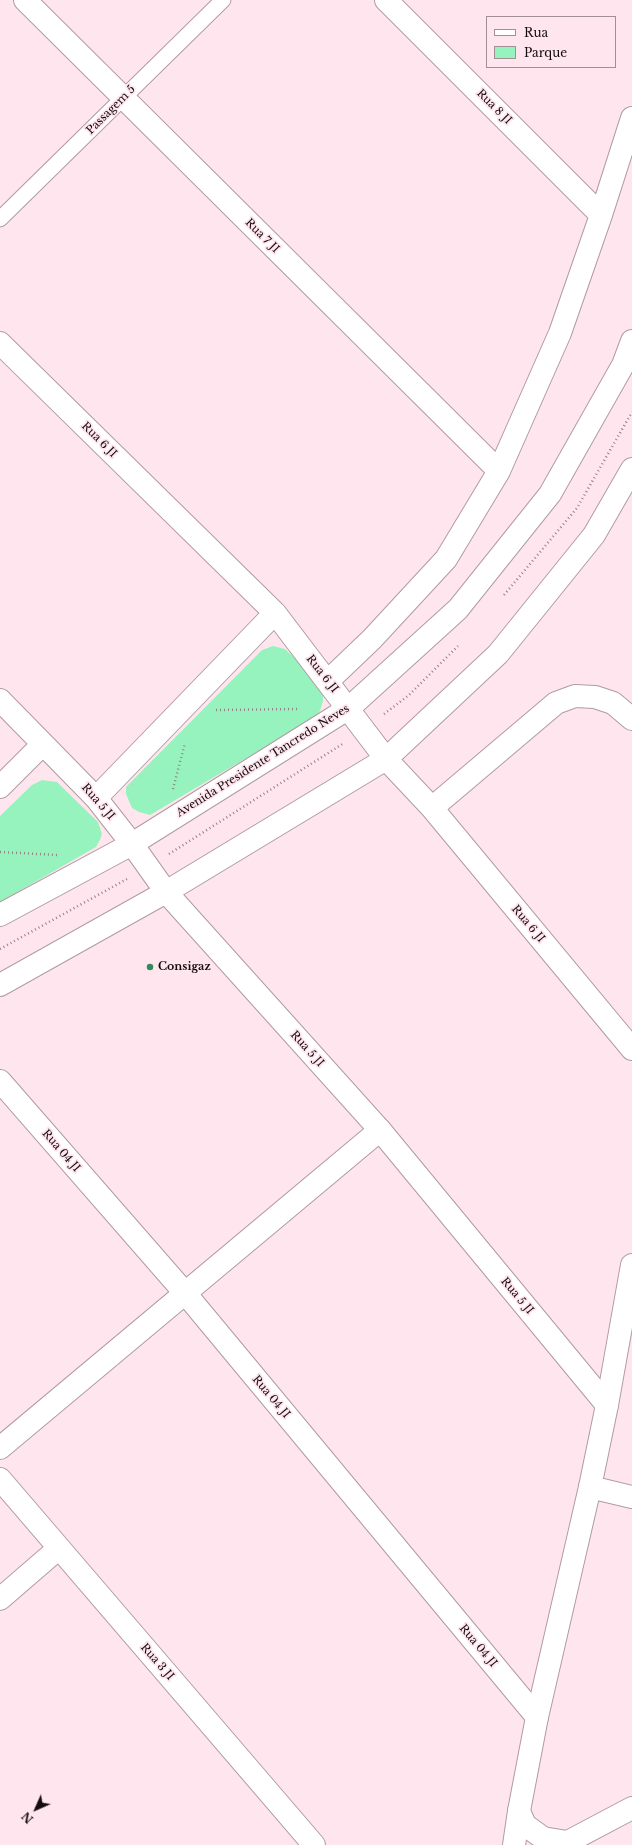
<!DOCTYPE html>
<style>
body{margin:0}
#map{position:relative;width:632px;height:1845px;overflow:hidden;background:#ffe6ee;font-family:"Libre Baskerville",serif}
canvas{display:block}
.legend{position:absolute;left:486px;top:16px;width:130px;height:52px;box-sizing:border-box;background:#ffe6ee;border:1px solid #a18f95;margin:0;padding:5px 7px;list-style:none;font-size:12px;color:#140c0f}
.legend li{display:flex;align-items:center;gap:8px;height:20px}
.legend b{width:20px;border:1px solid #a18f95}
.north{position:absolute;left:16px;top:1789px;width:40px;height:40px;-webkit-text-stroke:3px #ffe6ee;paint-order:stroke;rotate:225deg;font-size:11px;font-weight:700;line-height:16px;text-align:center;color:#140c0f}
.north::after{content:'';display:block;margin:auto;width:14px;height:18px;background:#140c0f;clip-path:polygon(50% 0,100% 100%,50% 72%,0 100%)}
</style>
<div id="map">
<canvas width="632" height="1845"></canvas>
<ul class="legend">
<li><b style="height:5px;background:#fff"></b>Rua</li>
<li><b style="height:11px;background:#97f3bd"></b>Parque</li>
</ul>
<div class="north">N</div>
</div>
<script>
const g = document.querySelector('canvas').getContext('2d');
g.lineJoin = 'round';
function fillPath(path, color) {
  g.fillStyle = color;
  g.fill(path, 'evenodd');
}
function toPath(rows) {
  const path = new Path2D();
  for (const r of rows) {
    path.moveTo(r[0], r[1]);
    for (let i = 2; i < r.length; i += 2) path.lineTo(r[i], r[i + 1]);
  }
  return path;
}
function trace(path, color, width, dash) {
  g.strokeStyle = color;
  g.lineWidth = width;
  g.lineCap = dash ? 'butt' : 'round';
  g.setLineDash(dash || []);
  g.stroke(path);
}
function write(font, color, halo, rows, align = 'center') {
  g.font = font + ' "Libre Baskerville",serif';
  g.lineWidth = 3.5;
  g.setLineDash([]);
  g.textBaseline = 'middle';
  g.strokeStyle = halo;
  g.fillStyle = color;
  for (const [text, x, y, turn = 0] of rows) {
    g.save();
    g.translate(x, y);
    g.rotate((+turn || 0) * Math.PI / 180);
    g.textAlign = isNaN(turn) ? turn : align;
    if (halo) g.strokeText(text, 0, 0);
    g.fillText(text, 0, 0);
    g.restore();
  }
}
const green = toPath([
 [273,646,285,649,320,682,323,692,323,701,320,711,314,718,150,815,139,812,132,808,126,794,126,787,262,650],
 [42,780,57,782,98,822,102,834,100,840,96,847,0,902,0,816,32,785]
]);
const path = toPath([
 [504,595,577,508,632,412],
 [216,710,299,709],
 [384,714,409,695,458,646],
 [173,789,185,743],
 [0,852,57,855],
 [169,854,344,743],
 [0,949,127,879]
]);
const service = toPath([
 [0,219,223,0]
]);
const minor = toPath([
 [25,0,499,471],
 [386,0,601,215],
 [0,343,275,613,386,759,432,808,632,1049],
 [328,681,372,639,446,559,499,471,560,333,601,215,632,118],
 [0,700,96,798,132,844],
 [0,787,43,744],
 [96,798,275,613],
 [432,808,556,703,575,696,595,697,613,703,632,719],
 [607,1405,632,1265],
 [0,1448,380,1130],
 [0,1479,314,1845],
 [0,1599,59,1548],
 [537,1717,590,1487],
 [514,1845,519,1811]
]);
const tertiary = toPath([
 [132,844,349,708,458,609,550,494,623,365,632,341],
 [0,985,166,892,386,759,498,654,594,535,632,469],
 [0,1081,185,1293,537,1717,519,1811,525,1825,543,1838,567,1842]
]);
const secondary = toPath([
 [0,915,132,844,166,892,380,1130,607,1405,590,1487,632,1497],
 [562,1845,632,1808]
]);
const markers = [
 [150,967,4,"#34895c"]
];
const streetNames = [
 ["Rua 8 JI",494,107,45],
 ["Passagem 5",111,110,-45],
 ["Rua 7 JI",262,236,45],
 ["Rua 6 JI",99,440,45],
 ["Rua 6 JI",322,674,52],
 ["Avenida Presidente Tancredo Neves",263,761,-32],
 ["Rua 5 JI",98,802,49],
 ["Rua 6 JI",528,924,50],
 ["Rua 5 JI",307,1049,48],
 ["Rua 04 JI",61,1151,49],
 ["Rua 5 JI",517,1296,50],
 ["Rua 04 JI",271,1397,50],
 ["Rua 04 JI",478,1646,50],
 ["Rua 3 JI",157,1662,49]
];
const poiNames = [
 ["Consigaz",158,967]
];
fillPath(green, '#97f3bd');
trace(service, '#b19ba1', 17);
trace(minor, '#b19ba1', 24);
trace(tertiary, '#b19ba1', 24);
trace(secondary, '#b19ba1', 24);
trace(path, '#948288', 2.5, [1, 3]);
trace(service, '#fff', 15);
trace(minor, '#fff', 22);
trace(tertiary, '#fff', 22);
trace(secondary, '#fff', 22);
for (const [x, y, r, color] of markers) {
  const dot = new Path2D();
  dot.arc(x, y, r, 0, 2 * Math.PI);
  g.fillStyle = color;
  g.fill(dot);
  trace(dot, '#ffe6ee', 1.5);
}
write('11px', '#140c0f', '#ffe6ee', streetNames);
write('bold 11px', '#140c0f', '#ffe6ee', poiNames, 'left');
</script>
